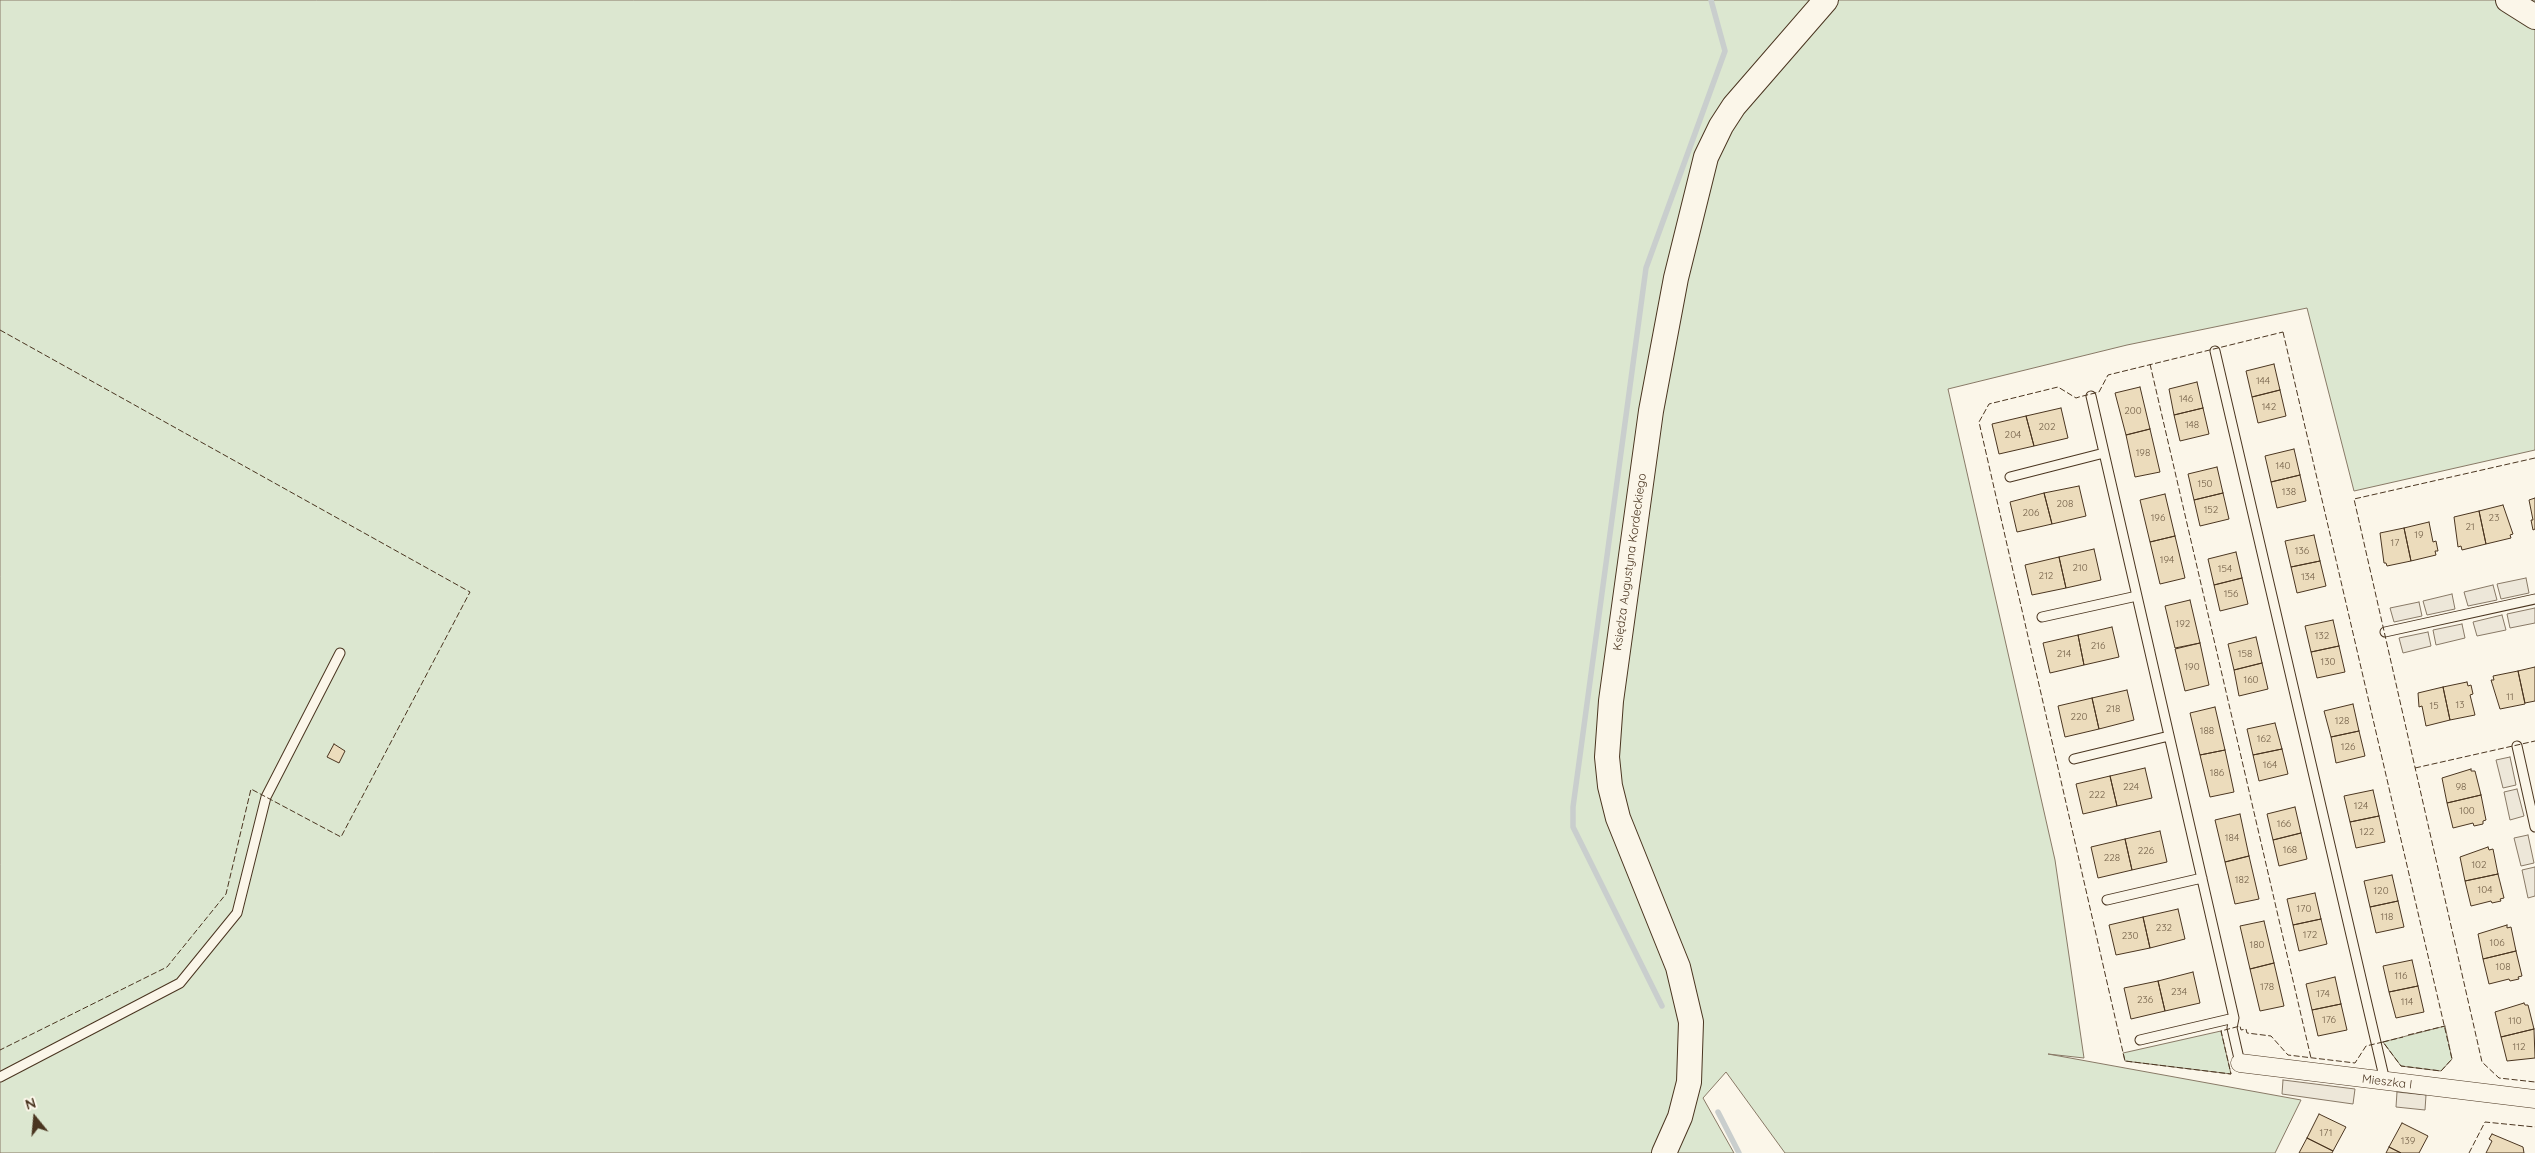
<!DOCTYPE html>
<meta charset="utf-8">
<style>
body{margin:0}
#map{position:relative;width:2535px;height:1153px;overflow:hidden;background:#fbf6e9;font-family:Quicksand,sans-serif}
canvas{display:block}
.north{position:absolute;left:10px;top:1093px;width:50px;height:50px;-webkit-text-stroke:4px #fbf6e9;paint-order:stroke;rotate:343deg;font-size:14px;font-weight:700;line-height:20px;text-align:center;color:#4a3520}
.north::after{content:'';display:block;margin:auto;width:18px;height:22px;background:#4a3520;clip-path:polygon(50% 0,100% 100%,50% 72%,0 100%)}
</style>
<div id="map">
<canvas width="2535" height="1153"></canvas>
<div class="north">N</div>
</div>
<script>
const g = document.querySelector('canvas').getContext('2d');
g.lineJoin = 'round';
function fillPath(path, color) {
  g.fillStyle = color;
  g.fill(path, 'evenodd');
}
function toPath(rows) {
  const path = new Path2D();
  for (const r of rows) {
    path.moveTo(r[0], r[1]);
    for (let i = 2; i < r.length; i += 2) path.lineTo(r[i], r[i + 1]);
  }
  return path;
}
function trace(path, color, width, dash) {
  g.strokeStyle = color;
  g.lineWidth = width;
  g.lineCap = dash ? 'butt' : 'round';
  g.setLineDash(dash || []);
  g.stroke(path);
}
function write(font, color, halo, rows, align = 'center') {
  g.font = font + ' Quicksand,sans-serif';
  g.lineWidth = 4;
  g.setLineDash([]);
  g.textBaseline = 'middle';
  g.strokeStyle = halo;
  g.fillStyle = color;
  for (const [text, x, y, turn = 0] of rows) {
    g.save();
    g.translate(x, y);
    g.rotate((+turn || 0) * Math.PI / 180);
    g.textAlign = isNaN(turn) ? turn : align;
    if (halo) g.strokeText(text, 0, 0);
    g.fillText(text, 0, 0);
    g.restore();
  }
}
const green = toPath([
 [0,0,2535,0,2535,450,2354,491,2307,308,2127,345,1948,389,2055,860,2084,1058,2048,1054,2301,1100,2275,1153,1785,1153,1726,1072,1703,1098,1734,1153,0,1153,0,0],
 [2445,1026,2452,1059,2441,1071,2401,1066,2383,1042,2445,1026],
 [2221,1031,2231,1074,2125,1061,2123,1053,2221,1031]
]);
const parking = toPath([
 [2526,578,2529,593,2501,599,2497,584,2526,578],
 [2493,585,2497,600,2468,606,2464,592,2493,585],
 [2452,594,2455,609,2427,615,2423,601,2452,594],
 [2419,602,2422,616,2394,622,2390,608,2419,602],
 [2535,608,2535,623,2510,628,2507,614,2535,608],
 [2502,615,2506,630,2477,636,2473,622,2502,615],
 [2462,624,2465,638,2436,645,2433,630,2462,624],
 [2428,632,2431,646,2403,653,2399,638,2428,632],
 [2510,757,2516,785,2503,788,2496,760,2510,757],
 [2517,789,2524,816,2510,820,2504,792,2517,789],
 [2528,835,2534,863,2521,866,2514,838,2528,835],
 [2535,867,2535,896,2528,898,2522,870,2535,867],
 [2283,1080,2355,1089,2353,1104,2282,1094,2283,1080],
 [2397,1092,2426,1095,2425,1110,2396,1107,2397,1092]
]);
const stream = toPath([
 [1662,1006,1573,827,1573,807,1646,268,1725,51,1711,0],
 [1718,1112,1739,1153]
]);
const building = toPath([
 [2274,364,2280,390,2252,397,2246,371,2274,364],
 [2197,382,2203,408,2174,415,2169,389,2197,382],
 [2140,387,2150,429,2126,435,2115,393,2140,387],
 [2280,390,2286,416,2258,423,2252,397,2280,390],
 [2061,408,2068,438,2034,446,2026,416,2061,408],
 [2203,408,2209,434,2180,441,2174,415,2203,408],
 [2026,416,2034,446,1999,454,1992,424,2026,416],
 [2150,429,2160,472,2135,477,2126,435,2150,429],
 [2294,449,2300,475,2271,482,2265,456,2294,449],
 [2217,467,2223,493,2194,500,2188,474,2217,467],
 [2300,475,2306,501,2277,508,2271,482,2300,475],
 [2079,486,2086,516,2052,524,2044,493,2079,486],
 [2044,493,2052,524,2017,532,2010,502,2044,493],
 [2223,493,2229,519,2200,526,2194,500,2223,493],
 [2165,494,2175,536,2150,542,2140,500,2165,494],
 [2535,498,2535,529,2533,530,2531,520,2533,520,2529,500,2535,498],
 [2503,505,2513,534,2510,535,2511,538,2486,544,2479,511,2503,505],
 [2479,511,2486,544,2462,550,2461,546,2458,547,2454,517,2479,511],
 [2429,522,2433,542,2436,541,2438,551,2435,551,2436,555,2411,561,2404,528,2429,522],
 [2404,528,2411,561,2387,566,2386,563,2384,563,2380,533,2404,528],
 [2314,535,2320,561,2291,567,2285,541,2314,535],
 [2175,536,2185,578,2160,584,2150,542,2175,536],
 [2094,549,2101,580,2066,588,2059,557,2094,549],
 [2236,552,2242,578,2214,585,2208,559,2236,552],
 [2059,557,2066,588,2032,595,2025,565,2059,557],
 [2320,561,2326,586,2297,593,2291,567,2320,561],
 [2242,578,2248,604,2220,611,2214,585,2242,578],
 [2190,600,2200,643,2175,648,2165,606,2190,600],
 [2333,620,2339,646,2311,652,2305,626,2333,620],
 [2112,627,2119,657,2084,665,2078,635,2112,627],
 [2078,635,2084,665,2050,673,2043,643,2078,635],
 [2256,637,2262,663,2234,670,2228,644,2256,637],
 [2200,643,2209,685,2185,691,2175,649,2200,643],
 [2339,646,2345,672,2317,678,2311,652,2339,646],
 [2262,663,2268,689,2239,696,2234,670,2262,663],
 [2535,667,2535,701,2525,703,2518,671,2535,667],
 [2518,671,2525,704,2500,709,2491,680,2494,680,2493,676,2518,671],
 [2467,682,2468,686,2471,685,2473,694,2470,695,2475,715,2450,720,2443,687,2467,682],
 [2443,687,2450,720,2426,726,2422,706,2419,707,2418,693,2443,687],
 [2127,690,2134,720,2099,729,2092,698,2127,690],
 [2092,698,2099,729,2065,737,2058,706,2092,698],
 [2353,704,2359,731,2331,737,2324,711,2353,704],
 [2215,707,2225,750,2200,755,2190,713,2215,707],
 [2275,723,2282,749,2253,755,2247,729,2275,723],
 [2359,731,2365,756,2336,763,2331,737,2359,731],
 [334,744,345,751,339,763,327,757,334,744],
 [2282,749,2288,774,2259,781,2253,755,2282,749],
 [2225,750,2234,792,2210,797,2200,755,2225,750],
 [2145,768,2152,798,2117,806,2110,776,2145,768],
 [2471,769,2471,771,2475,771,2481,795,2447,803,2442,778,2471,769],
 [2110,776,2117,806,2083,814,2076,784,2110,776],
 [2373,790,2379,816,2350,822,2344,796,2373,790],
 [2481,795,2486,820,2483,821,2483,824,2474,826,2473,823,2453,828,2447,803,2481,795],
 [2295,807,2301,833,2273,840,2267,814,2295,807],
 [2240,814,2249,856,2225,862,2215,820,2240,814],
 [2379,816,2385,842,2356,848,2350,822,2379,816],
 [2160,831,2167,862,2132,870,2125,839,2160,831],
 [2301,833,2307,859,2279,866,2273,840,2301,833],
 [2125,839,2132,870,2098,878,2091,847,2125,839],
 [2488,847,2489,850,2493,849,2498,874,2465,881,2460,857,2488,847],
 [2249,856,2259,899,2235,904,2225,862,2249,856],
 [2498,874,2504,898,2500,899,2501,901,2492,903,2491,901,2471,906,2465,881,2498,874],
 [2392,875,2398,901,2370,907,2364,881,2392,875],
 [2315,893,2321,919,2293,925,2287,899,2315,893],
 [2398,901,2404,927,2376,933,2370,907,2398,901],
 [2178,909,2185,939,2150,948,2143,917,2178,909],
 [2143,917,2150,948,2116,955,2109,925,2143,917],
 [2321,919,2327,944,2299,951,2293,925,2321,919],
 [2264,921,2274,963,2250,969,2240,926,2264,921],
 [2507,925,2507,928,2511,927,2516,951,2483,959,2478,934,2507,925],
 [2516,951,2522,976,2518,977,2519,979,2510,981,2509,979,2489,984,2483,959,2516,951],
 [2412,960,2418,986,2389,992,2383,966,2412,960],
 [2274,963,2284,1006,2260,1011,2250,969,2274,963],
 [2193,972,2200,1003,2165,1011,2158,981,2193,972],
 [2335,977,2341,1004,2312,1010,2306,984,2335,977],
 [2158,981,2165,1011,2131,1019,2124,988,2158,981],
 [2418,986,2424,1012,2396,1018,2389,992,2418,986],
 [2524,1003,2525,1005,2528,1005,2534,1029,2501,1037,2495,1012,2524,1003],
 [2341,1004,2347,1030,2318,1036,2312,1010,2341,1004],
 [2534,1029,2535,1058,2507,1061,2501,1037,2534,1029],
 [2319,1114,2346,1127,2333,1151,2307,1138,2319,1114],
 [2402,1123,2428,1136,2419,1153,2401,1153,2389,1147,2402,1123],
 [2492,1134,2523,1147,2524,1153,2486,1153,2492,1141,2489,1139,2492,1134],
 [2307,1138,2333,1151,2332,1153,2299,1153,2307,1138],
 [2389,1147,2401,1153,2386,1153,2389,1147]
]);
const lane = toPath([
 [2215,351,2385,1081],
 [2091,396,2234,1018,2232,1028,2240,1063],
 [2010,477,2104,453],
 [2042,617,2137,596],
 [2385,632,2535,599],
 [2517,746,2535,827],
 [2074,759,2169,736],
 [2107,900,2202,878],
 [2140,1040,2234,1018],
 [0,1077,180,983,237,913,266,797,340,653]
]);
const street = toPath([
 [2240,1063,2535,1099]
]);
const secondary = toPath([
 [2508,0,2535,17],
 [1664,1153,1680,1117,1689,1082,1691,1022,1678,967,1618,818,1610,786,1607,757,1611,701,1651,411,1676,278,1706,157,1721,126,1734,106,1826,0]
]);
const fence = toPath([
 [0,330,470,592,341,837,251,789,226,894,167,967,0,1050],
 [2283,332,2452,1059,2441,1071,2401,1066,2383,1042,2366,1046,2355,1063,2288,1055,2271,1036,2247,1033,2246,1029,2241,1030,2240,1026,2221,1031,2231,1074,2125,1061,1979,422,1989,404,2058,387,2076,398,2079,397,2099,392,2108,375,2283,332],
 [2150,364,2311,1058],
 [2535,458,2354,499,2482,1062,2499,1078,2535,1082],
 [2415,768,2535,741],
 [2408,1035,2445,1026],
 [2383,1042,2403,1037],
 [2469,1153,2485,1122,2535,1127]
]);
const numberNames = [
 ["144",2263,381],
 ["146",2186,399],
 ["142",2269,407],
 ["200",2133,411],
 ["148",2192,425],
 ["202",2047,427],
 ["204",2013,435],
 ["198",2143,453],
 ["140",2283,466],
 ["150",2205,484],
 ["138",2289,492],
 ["208",2065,504],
 ["152",2211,510],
 ["206",2031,513],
 ["196",2158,518],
 ["23",2494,518],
 ["21",2470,527],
 ["19",2419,535],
 ["17",2395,543],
 ["136",2302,551],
 ["194",2167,560],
 ["210",2080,568],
 ["154",2225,569],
 ["212",2046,576],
 ["134",2308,577],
 ["156",2231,594],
 ["192",2183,624],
 ["132",2322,636],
 ["216",2098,646],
 ["214",2064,654],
 ["158",2245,654],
 ["130",2328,662],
 ["190",2192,667],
 ["160",2251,680],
 ["11",2510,697],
 ["13",2460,705],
 ["15",2434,706],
 ["218",2113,709],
 ["220",2079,717],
 ["128",2342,721],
 ["188",2207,731],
 ["162",2264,739],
 ["126",2348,747],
 ["164",2270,765],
 ["186",2217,773],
 ["224",2131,787],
 ["98",2461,787],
 ["222",2097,795],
 ["124",2361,806],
 ["100",2467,811],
 ["166",2284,824],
 ["122",2367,832],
 ["184",2232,838],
 ["168",2290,850],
 ["226",2146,851],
 ["228",2112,858],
 ["102",2479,865],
 ["182",2242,880],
 ["104",2485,890],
 ["120",2381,891],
 ["170",2304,909],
 ["118",2387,917],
 ["232",2164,928],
 ["172",2310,935],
 ["230",2130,936],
 ["106",2497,943],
 ["180",2257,945],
 ["108",2503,967],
 ["116",2401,976],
 ["178",2267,987],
 ["234",2179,992],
 ["174",2323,994],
 ["236",2145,1000],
 ["114",2407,1002],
 ["176",2329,1020],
 ["110",2515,1021],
 ["112",2519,1047],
 ["171",2326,1133],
 ["139",2408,1141]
];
const streetNames = [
 ["Księdza Augustyna Kordeckiego",1630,562,-82],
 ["Mieszka I",2387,1082,7]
];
fillPath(green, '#dce7d0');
trace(green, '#887966', 1);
fillPath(parking, '#ede7d9');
trace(parking, '#887966', 1);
trace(stream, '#c9cecd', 5.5);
fillPath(building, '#ecdcbc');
trace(building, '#4a3520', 1);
trace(lane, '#4a3520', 11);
trace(street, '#4a3520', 19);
trace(secondary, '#4a3520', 26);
trace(lane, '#fbf6e9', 9);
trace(street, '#fbf6e9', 18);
trace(secondary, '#fbf6e9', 24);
trace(fence, '#4a3520', 1, [6, 2.5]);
write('10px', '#725f47', null, numberNames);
write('12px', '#4a3520', '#fbf6e9', streetNames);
</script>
